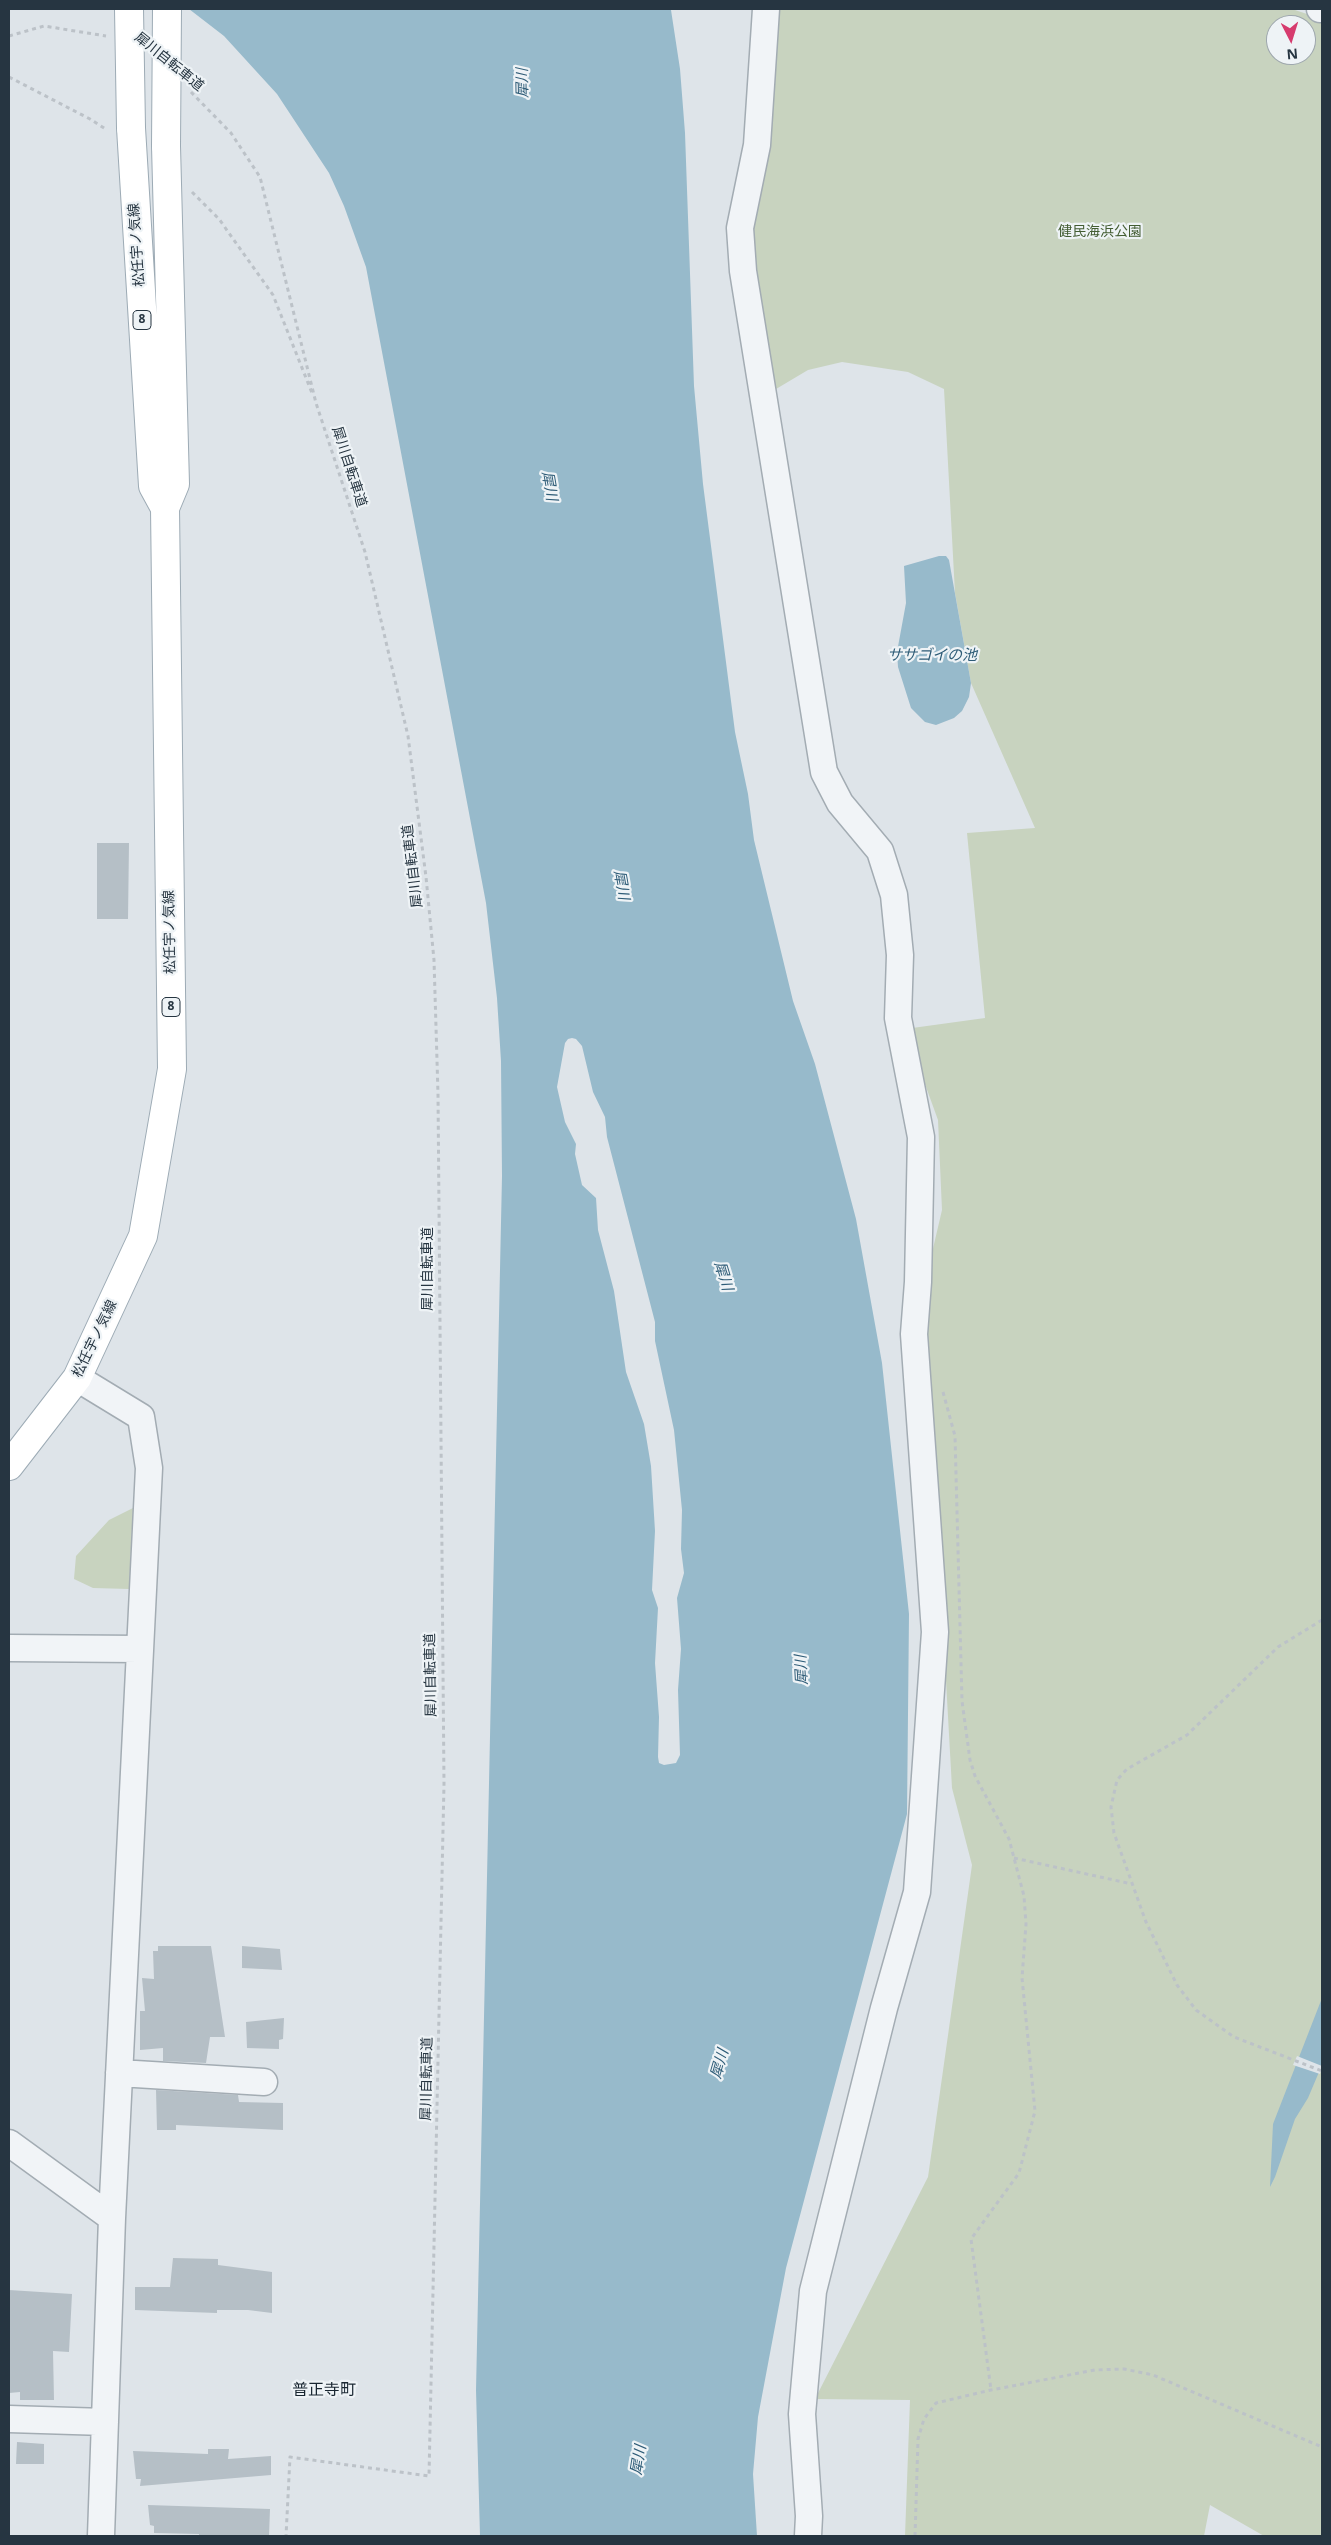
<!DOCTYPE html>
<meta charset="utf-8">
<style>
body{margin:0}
#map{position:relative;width:1331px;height:2545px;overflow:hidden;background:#dee4e9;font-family:"Open Sans",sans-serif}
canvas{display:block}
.frame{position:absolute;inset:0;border:10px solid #263541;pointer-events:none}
.north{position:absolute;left:1266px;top:15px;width:50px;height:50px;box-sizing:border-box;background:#eef3f6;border:1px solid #9ea7ae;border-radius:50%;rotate:175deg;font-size:14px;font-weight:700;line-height:20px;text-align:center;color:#263541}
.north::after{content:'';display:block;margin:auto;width:18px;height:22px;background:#d63b6e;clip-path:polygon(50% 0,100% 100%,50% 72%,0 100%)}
</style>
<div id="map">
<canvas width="1331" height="2545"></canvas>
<div class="frame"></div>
<div class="north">N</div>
</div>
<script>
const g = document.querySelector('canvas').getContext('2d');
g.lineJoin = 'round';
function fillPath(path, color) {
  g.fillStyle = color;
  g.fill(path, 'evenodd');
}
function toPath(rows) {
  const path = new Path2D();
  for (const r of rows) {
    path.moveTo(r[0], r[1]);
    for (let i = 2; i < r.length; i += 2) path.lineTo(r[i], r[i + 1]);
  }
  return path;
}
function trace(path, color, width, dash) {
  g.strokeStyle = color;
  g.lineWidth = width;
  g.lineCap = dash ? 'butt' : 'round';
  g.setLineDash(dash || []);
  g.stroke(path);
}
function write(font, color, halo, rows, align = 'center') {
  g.font = font + ' "Open Sans","Noto Sans JP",sans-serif';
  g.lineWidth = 4.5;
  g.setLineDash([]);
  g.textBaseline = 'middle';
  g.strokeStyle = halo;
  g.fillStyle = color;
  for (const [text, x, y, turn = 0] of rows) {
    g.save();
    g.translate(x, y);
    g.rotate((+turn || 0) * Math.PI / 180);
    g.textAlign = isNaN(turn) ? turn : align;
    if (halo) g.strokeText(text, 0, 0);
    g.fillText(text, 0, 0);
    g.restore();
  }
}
const green = toPath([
 [772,9,1292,9,1322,19,1322,2536,1264,2536,1210,2505,1204,2536,905,2536,910,2400,815,2399,928,2177,972,1865,952,1788,924,1287,942,1210,938,1120,905,1029,985,1018,967,833,1035,828,971,683,955,593,944,389,908,372,842,362,808,370,771,392,746,247],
 [1276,25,1306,25,1306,55,1276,55],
 [133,1508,129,1589,93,1588,74,1579,76,1556,109,1520]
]);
const water = toPath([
 [189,9,671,10,680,69,685,133,694,386,703,484,735,732,748,794,754,840,793,1001,815,1064,856,1219,882,1363,909,1614,907,1814,786,2268,758,2417,753,2474,757,2536,480,2536,476,2390,502,1176,501,1061,497,998,486,903,366,267,344,206,329,173,277,94,224,36],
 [572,1038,576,1039,582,1046,593,1092,605,1117,607,1137,655,1322,655,1341,674,1430,682,1510,681,1549,684,1573,677,1598,681,1649,678,1690,680,1755,676,1763,664,1765,659,1763,658,1757,659,1717,655,1663,658,1608,652,1590,655,1531,651,1466,644,1424,626,1372,614,1291,598,1230,596,1198,582,1185,575,1154,576,1144,565,1122,557,1087,565,1043,568,1039],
 [939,556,946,556,949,560,971,683,969,697,962,711,954,718,936,725,925,722,911,708,898,667,897,652,906,603,904,566],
 [1322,1998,1322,2065,1308,2098,1295,2119,1275,2177,1270,2187,1273,2124]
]);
const pier = toPath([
 [1297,2056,1322,2066,1320,2074,1293,2065]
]);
const building = toPath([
 [97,843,129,843,128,919,97,919],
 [158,1946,211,1946,225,2037,210,2037,206,2063,163,2061,163,2048,140,2050,140,2011,145,2011,142,1978,154,1979,153,1951,158,1951],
 [242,1946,280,1949,282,1970,242,1968],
 [284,2018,283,2039,279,2040,279,2049,247,2048,246,2022],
 [156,2090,238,2095,239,2102,283,2103,283,2130,176,2125,176,2130,157,2130],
 [173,2258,218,2259,218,2265,272,2272,272,2313,248,2310,217,2310,217,2313,135,2310,135,2287,170,2287],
 [9,2290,72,2294,69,2352,53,2351,54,2400,20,2400,20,2392,9,2393],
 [17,2442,44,2444,44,2464,16,2464],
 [208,2449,229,2449,228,2459,271,2456,271,2475,140,2486,141,2479,136,2479,133,2451,208,2454],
 [148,2505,270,2509,269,2536,199,2536,199,2534,154,2533,154,2526,150,2525]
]);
const path = toPath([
 [9,36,44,26,106,36],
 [9,77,90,119,107,130],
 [191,92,231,133,260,177,316,403,365,552,408,736,426,877,434,960,438,1094,444,1784,429,2476,290,2457,286,2536],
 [192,192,219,219,273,295,312,393],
 [943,1392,955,1436,962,1701,970,1760,975,1776,1009,1839,1024,1896,1026,1924,1022,1978,1035,2111,1019,2173,971,2239,991,2390],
 [1322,1620,1278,1647,1187,1735,1127,1769,1117,1780,1111,1807,1114,1833,1146,1922,1177,1985,1196,2010,1234,2037,1322,2071],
 [1014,1858,1132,1884],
 [915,2536,918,2439,924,2419,936,2403,991,2390,1095,2370,1124,2369,1153,2375,1322,2447]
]);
const minor = toPath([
 [766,9,757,145,740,228,743,271,824,772,840,803,880,851,894,895,900,955,898,1018,921,1137,918,1282,914,1334,935,1632,917,1892,884,2008,813,2291,802,2414,809,2516,808,2536],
 [1320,9,1322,9],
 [77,1378,141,1417,149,1468,112,2218,101,2536],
 [9,1648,139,1649],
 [119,2073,264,2082],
 [9,2143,112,2218],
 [9,2419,105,2422]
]);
const major = toPath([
 [131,128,153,486,165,508],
 [9,1466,77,1378,143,1236,172,1069,165,508,175,484,166,146]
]);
const majorBridge = toPath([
 [129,9,131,128],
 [166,146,167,9]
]);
const shields = [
 [142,320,18],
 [171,1007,18]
];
const shieldNames = [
 ["8",142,320],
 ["8",171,1007]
];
const streetNames = [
 ["犀川自転車道",169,62,39],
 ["松任宇ノ気線",137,245,-94],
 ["犀川自転車道",349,467,72],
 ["犀川自転車道",413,866,-97],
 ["松任宇ノ気線",170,932,-91],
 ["犀川自転車道",428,1269,-90],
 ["松任宇ノ気線",95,1339,-64],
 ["犀川自転車道",431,1675,-91],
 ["犀川自転車道",427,2079,-89]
];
const parkNames = [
 ["健民海浜公園",1100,232]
];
const waterNames = [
 ["犀川",523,83,-91],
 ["犀川",549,486,80],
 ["ササゴイの池",932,656],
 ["犀川",621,885,80],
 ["犀川",723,1276,73],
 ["犀川",802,1670,-93],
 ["犀川",720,2064,-74],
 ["犀川",639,2460,-81]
];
const quarterNames = [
 ["普正寺町",324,2390]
];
fillPath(green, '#c8d3bf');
fillPath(water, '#97bacb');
fillPath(pier, '#dee4e9');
fillPath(building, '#b5bfc6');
trace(minor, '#a3acb3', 29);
trace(major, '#9dabb5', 30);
trace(path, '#bcc2c8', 3, [4, 4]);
trace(minor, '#f1f4f7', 26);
trace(major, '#fff', 28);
trace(majorBridge, '#9dabb5', 30, []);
trace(majorBridge, '#fff', 28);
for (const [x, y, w] of shields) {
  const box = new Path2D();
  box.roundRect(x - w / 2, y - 9.5, w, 19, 4);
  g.fillStyle = '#eef3f6';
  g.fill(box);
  trace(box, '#263541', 1);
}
write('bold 12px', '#263541', null, shieldNames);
write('14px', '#263541', '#eef3f6', streetNames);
write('14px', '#435d33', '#eef3f6', parkNames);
write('italic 15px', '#2e5c77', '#eef3f6', waterNames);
write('16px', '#192631', '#eef3f6', quarterNames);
</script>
